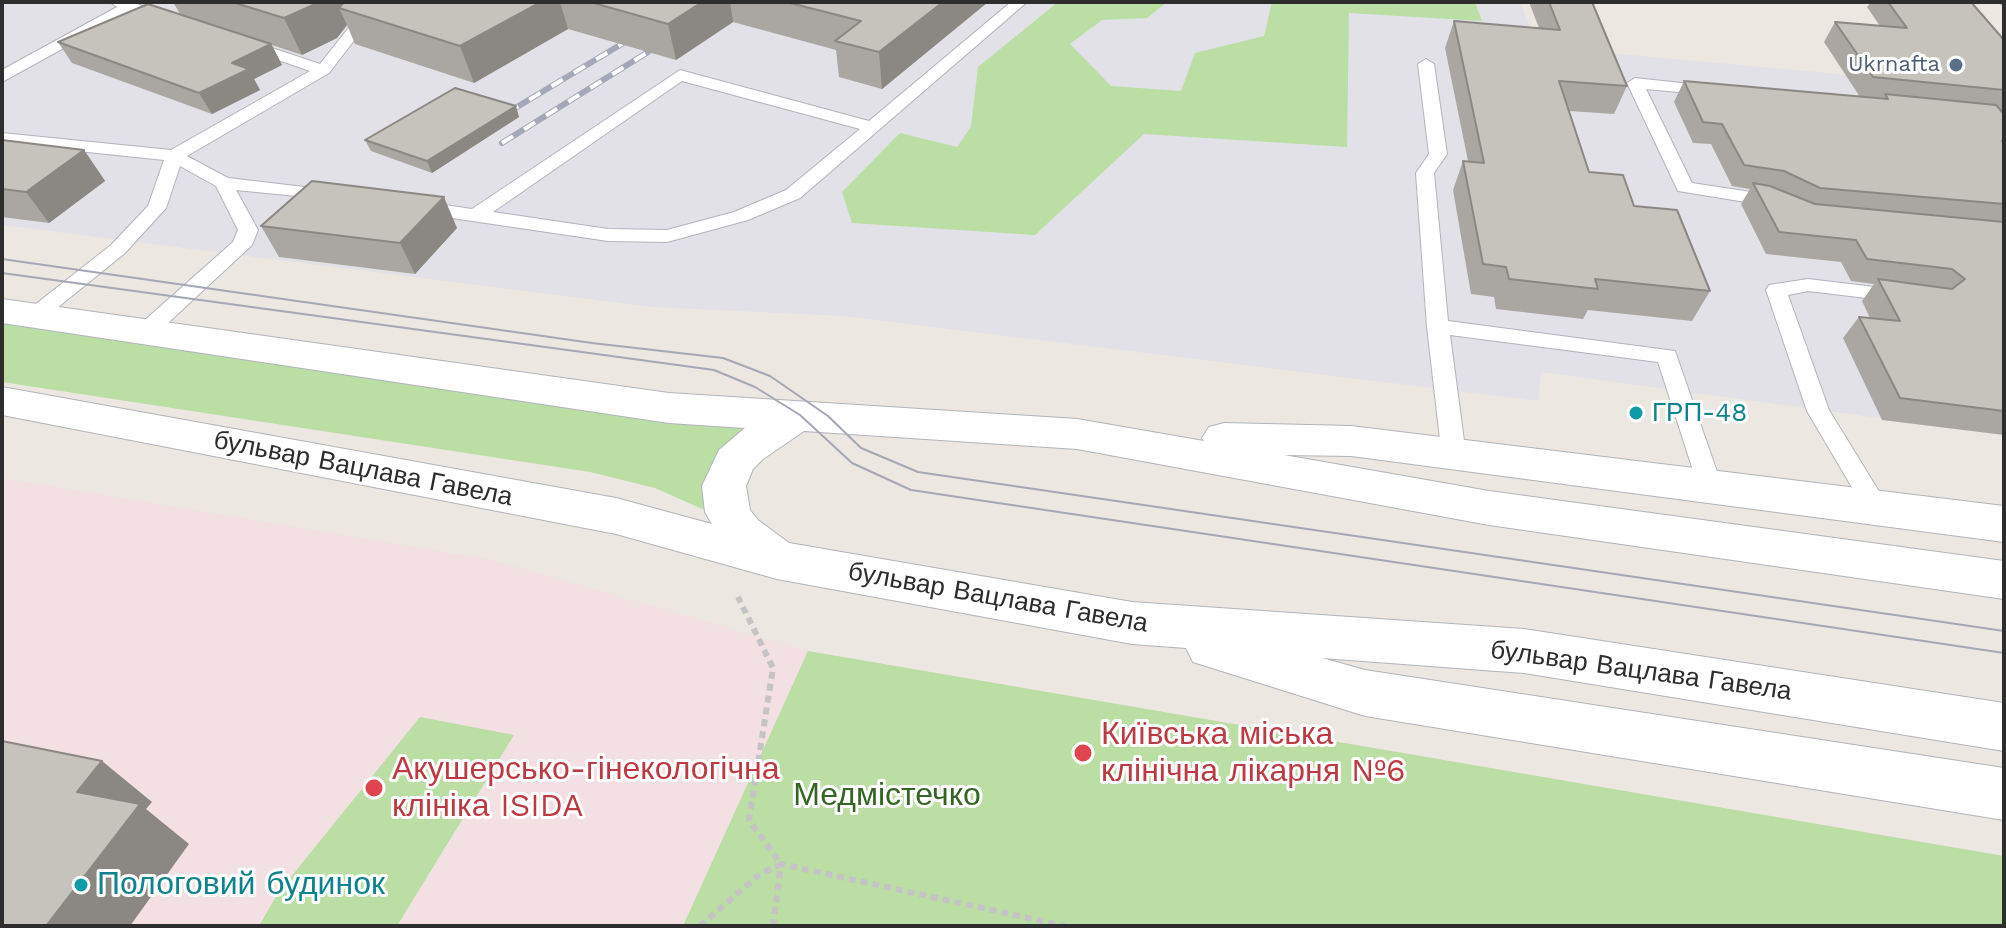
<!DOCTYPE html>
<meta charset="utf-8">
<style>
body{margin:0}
#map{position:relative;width:2006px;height:928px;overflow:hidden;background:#ede7e1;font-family:"Work Sans",sans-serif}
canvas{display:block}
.frame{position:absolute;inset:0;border:4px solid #2d2d2d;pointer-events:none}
</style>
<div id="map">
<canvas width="2006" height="928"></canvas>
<div class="frame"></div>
</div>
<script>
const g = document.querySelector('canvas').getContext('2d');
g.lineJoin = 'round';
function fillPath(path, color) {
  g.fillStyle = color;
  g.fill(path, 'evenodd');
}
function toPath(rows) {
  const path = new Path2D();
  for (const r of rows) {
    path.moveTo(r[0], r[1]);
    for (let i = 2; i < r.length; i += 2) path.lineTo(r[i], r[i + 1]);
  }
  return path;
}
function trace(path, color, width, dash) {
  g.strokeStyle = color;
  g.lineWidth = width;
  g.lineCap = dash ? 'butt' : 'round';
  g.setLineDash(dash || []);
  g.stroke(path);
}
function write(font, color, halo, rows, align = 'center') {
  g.font = font + ' "Work Sans",sans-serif';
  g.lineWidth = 6;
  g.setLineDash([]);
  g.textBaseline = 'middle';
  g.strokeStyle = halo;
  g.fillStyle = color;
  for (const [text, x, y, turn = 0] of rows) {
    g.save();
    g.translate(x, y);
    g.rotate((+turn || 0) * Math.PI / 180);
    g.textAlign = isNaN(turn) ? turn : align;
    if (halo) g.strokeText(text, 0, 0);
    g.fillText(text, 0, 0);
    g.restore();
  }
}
const industrial = toPath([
 [2,2,1520,2,1536,42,1553,48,2004,89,2004,435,1541,372,1538,401,843,316,651,307,2,225]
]);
const medical = toPath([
 [2,478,492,560,808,651,2004,856,2004,926,2,926]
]);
const green = toPath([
 [1058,2,1167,2,1147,18,1102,20,1070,44,1111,86,1181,91,1195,53,1264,36,1272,2,1475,2,1482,21,1349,13,1347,147,1144,134,1035,235,852,223,842,192,900,133,957,147,971,127,978,67],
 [2,319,747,424,722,450,709,512,655,488,590,472,2,382],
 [808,651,2004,856,2004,926,683,926],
 [420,717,514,735,397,926,259,926,278,893]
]);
const pathFar1 = toPath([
 [2000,2,2004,6]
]);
const path = toPath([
 [700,926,760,874,781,864,749,820,773,668,738,597],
 [773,926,781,864,1065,926]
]);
const service = toPath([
 [110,2,132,2,173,18,166,22,131,11,2,82,2,70,117,7,110,2],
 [369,2,388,2,379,8,329,73,187,156,228,178,330,190,337,192,339,196,337,200,236,190,258,230,252,245,153,337,145,339,137,337,134,332,137,327,233,242,238,230,216,186,180,166,166,208,125,253,41,321,27,321,23,316,27,311,111,245,148,206,164,160,2,143,2,133,171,150,310,71,241,47,241,41,251,41,320,64,369,2],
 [1011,2,1027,2,800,198,748,220,667,242,608,241,418,213,409,207,418,201,472,209,680,70,869,121,1011,2],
 [682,81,860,129,786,190,734,212,667,230,608,229,493,212,682,81],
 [1426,59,1434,64,1447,154,1434,173,1448,321,1675,351,1723,489,1720,495,1711,498,1702,495,1699,489,1658,362,1450,335,1466,456,1462,462,1454,465,1446,462,1442,456,1427,327,1416,173,1429,154,1418,64,1426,59],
 [1635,78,1718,87,1720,90,1712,95,1646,89,1692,183,1770,195,1783,201,1785,205,1783,209,1776,211,1758,204,1678,191,1627,83,1635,78],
 [1808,279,1900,290,1910,296,1900,302,1808,291,1788,295,1829,410,1891,511,1888,518,1879,520,1870,518,1807,411,1766,290,1769,285,1808,279]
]);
const secondary = toPath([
 [2,299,669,393,1077,419,1204,441,1202,438,1209,427,1224,423,1351,426,2004,506,2004,542,1351,456,1284,455,1489,491,2004,561,2004,599,1489,525,1077,449,804,431,763,459,753,469,746,486,750,510,758,520,789,543,1132,602,1524,629,2004,703,2004,751,1524,673,1322,658,1365,670,2004,768,2004,820,1365,716,1193,662,1186,648,1132,644,777,579,616,534,2,415,2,387,616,498,712,524,705,512,702,486,719,450,745,428,669,423,2,323,2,299]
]);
const tram = toPath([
 [2,259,592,343,723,358,770,376,828,416,861,448,918,472,2004,631],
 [2,273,714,370,755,387,800,415,852,463,911,490,2004,653]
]);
const rail = toPath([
 [507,113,640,33],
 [502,143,648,52]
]);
const wall = toPath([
 [173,2,988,2,882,89,839,77,836,50,733,22,676,60,568,29,474,83,355,44,347,25,337,38,302,55,272,45,282,65,254,79,260,90,212,114,72,63,58,42,180,14],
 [1529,2,1594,2,1593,4,1627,86,1614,114,1569,111,1589,172,1634,206,1710,291,1692,321,1588,310,1583,319,1496,309,1494,297,1471,294,1453,190,1463,161,1468,161,1445,48,1454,21,1539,28],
 [1871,2,1971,2,2004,40,2004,435,1882,420,1843,338,1859,317,1870,318,1862,301,1874,284,1851,281,1841,262,1766,254,1741,204,1750,189,1732,186,1711,144,1693,143,1674,102,1684,81,1860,97,1824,42,1835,22,1880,26,1867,7],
 [519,117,432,173,371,151,365,140],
 [2,140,84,150,105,181,49,223,2,217],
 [261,226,457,228,415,274,279,257]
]);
const shadedWall = toPath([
 [320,2,365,2,339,8,347,25,337,38,302,55,284,18],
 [541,2,560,2,568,29,474,83,460,46],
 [702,2,730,2,733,22,676,60,668,24],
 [943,2,988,2,882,89,879,52],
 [271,44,282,65,254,79,260,90,212,114,199,93,232,63],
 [516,106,519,117,432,173,427,161],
 [84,150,105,181,49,223,26,192],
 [444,197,457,228,415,274,400,243],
 [102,761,152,802,146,809,189,844,130,926,46,926,77,792]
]);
const building = toPath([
 [232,2,320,2,284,18,232,2],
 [344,2,541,2,460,46,339,8,344,2],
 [590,2,702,2,668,24,590,2],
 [786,2,943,2,879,52,835,41,861,21,786,2],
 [1549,2,1592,2,1627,86,1559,81,1589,172,1623,175,1634,206,1677,210,1710,291,1595,279,1598,289,1509,279,1506,267,1483,264,1463,161,1484,163,1454,21,1560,30,1549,2],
 [1888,2,1971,2,2004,40,2004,90,1873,77,1835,22,1907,28,1888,2],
 [148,4,271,44,232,63,249,69,199,93,58,42,148,4],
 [1684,81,1888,99,1885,94,1996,105,2004,114,2004,142,2002,141,2004,144,2004,204,1820,188,1784,171,1744,165,1722,124,1703,122,1684,81],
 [455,88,516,106,427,161,365,140,455,88],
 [2,140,84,150,26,192,2,189,2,140],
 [312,181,444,197,400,243,261,226,312,181],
 [1753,183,1770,186,1815,204,2004,222,2004,411,1900,398,1859,317,1900,321,1878,279,1952,289,1965,279,1952,269,1867,259,1856,240,1779,232,1753,183],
 [2,741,102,761,77,792,140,804,46,926,2,926,2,741]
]);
const markers = [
 [1956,65,8,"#5c6f8a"],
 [1636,413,8,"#0f9aa8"],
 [1083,753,10,"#e0444e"],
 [374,788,10,"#e0444e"],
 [81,885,8,"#0f9aa8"]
];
const farServicenames = [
 ["Ukrnafta",1940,65]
];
const cultureNames = [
 ["ГРП-48",1652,413]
];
const streetNames = [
 ["бульвар Вацлава Гавела",363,469,11],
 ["бульвар Вацлава Гавела",998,598,10],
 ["бульвар Вацлава Гавела",1641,671,8]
];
const nearHealthnames = [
 ["Київська міська",1101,735],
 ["клінічна лікарня №6",1101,772],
 ["Акушерсько-гінекологічна",392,770],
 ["клініка ISIDA",392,807]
];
const nearParknames = [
 ["Медмістечко",887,796]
];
const nearCulturenames = [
 ["Пологовий будинок",97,885]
];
fillPath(industrial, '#e2e1e7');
fillPath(medical, '#f2e0e2');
fillPath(green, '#badea4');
trace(service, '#b1b4bc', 2);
trace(secondary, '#b1b4bc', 2);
trace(pathFar1, '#c4c4c4', 3, [4, 3]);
trace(path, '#c4c4c4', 6, [7, 5]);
fillPath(service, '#fff');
fillPath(secondary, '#fff');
trace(tram, '#a4a7b5', 2);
trace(rail, '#a4a7b5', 6);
trace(rail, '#fff', 4, [13]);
fillPath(wall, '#aaa7a2');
fillPath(shadedWall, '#8b8884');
fillPath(building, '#c6c2bc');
trace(building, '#8b8884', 2);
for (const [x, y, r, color] of markers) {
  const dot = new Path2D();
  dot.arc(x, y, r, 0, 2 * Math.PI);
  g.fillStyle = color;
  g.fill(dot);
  trace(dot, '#fff', 3);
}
write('22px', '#4e5e75', '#fff', farServicenames, 'right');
write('26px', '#0d838f', '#fff', cultureNames, 'left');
write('26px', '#2d2d2d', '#fff', streetNames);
write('32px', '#be3a42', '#fff', nearHealthnames, 'left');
write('32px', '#336523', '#fff', nearParknames);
write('32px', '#0d838f', '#fff', nearCulturenames, 'left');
</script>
